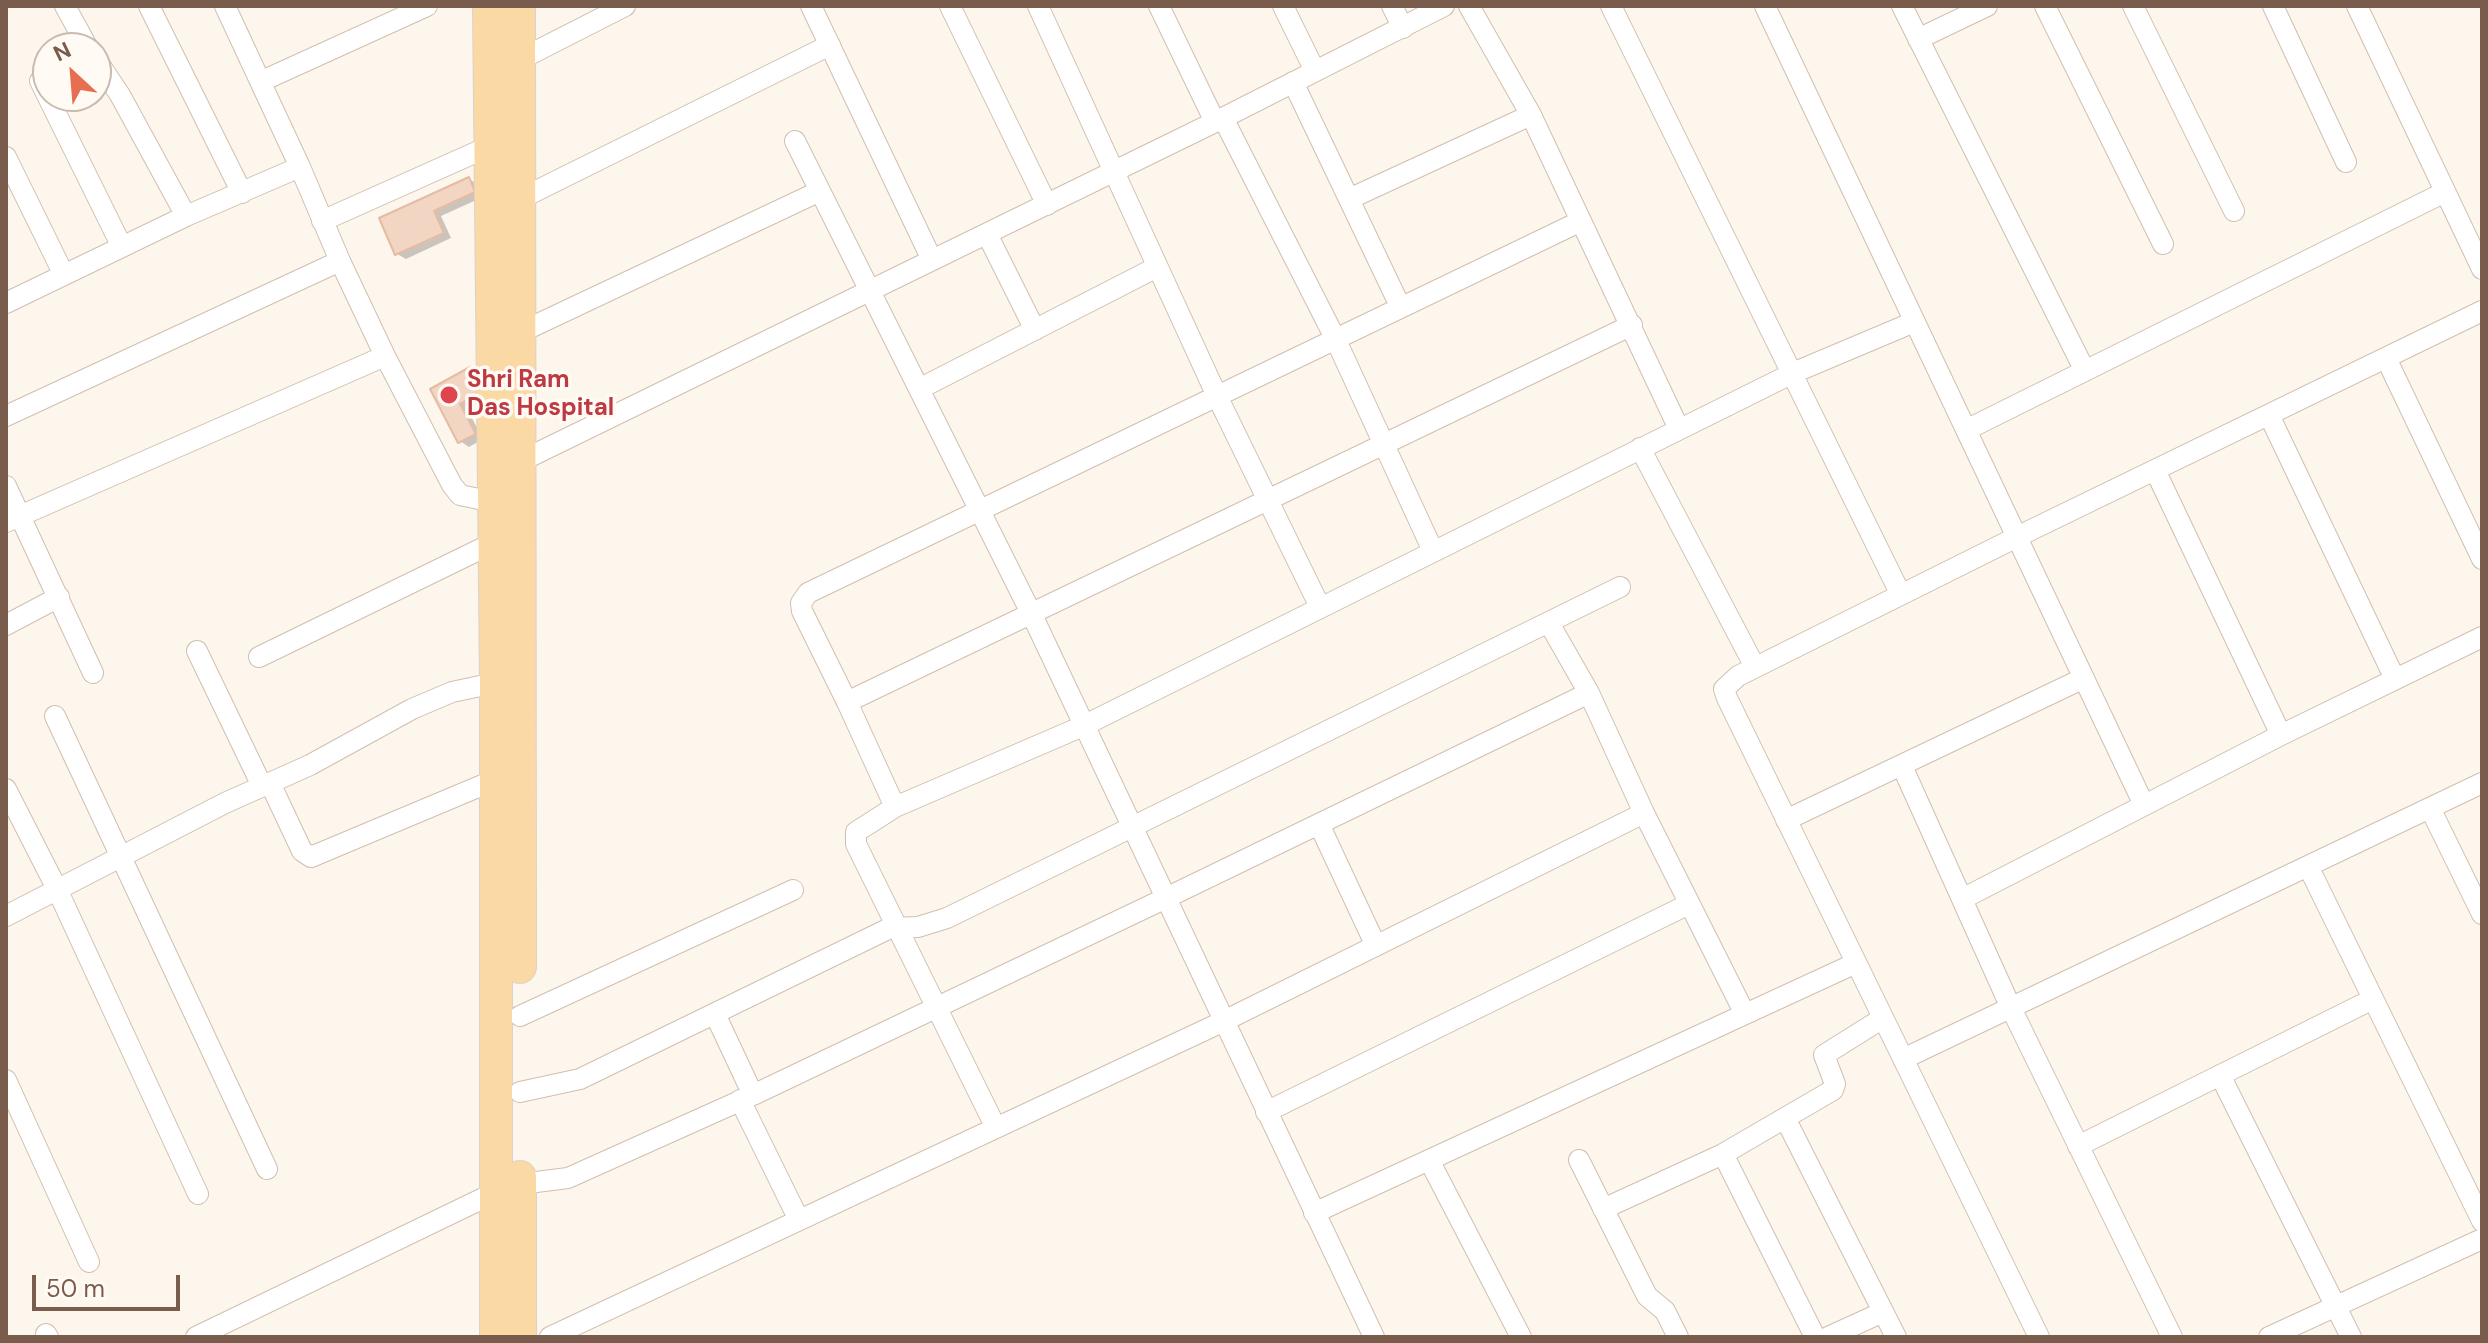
<!DOCTYPE html>
<style>
body{margin:0}
#map{position:relative;width:2488px;height:1343px;overflow:hidden;background:#fdf6ec;font-family:"DM Sans",sans-serif}
canvas{display:block}
.frame{position:absolute;inset:0;border:8px solid #7a5c4d;pointer-events:none}
.north{position:absolute;left:32px;top:32px;width:80px;height:80px;box-sizing:border-box;background:#fffaf3;border:2px solid #cabbb1;border-radius:50%;rotate:334deg;font-size:22px;font-weight:700;line-height:32px;text-align:center;color:#7a5c4d}
.north::after{content:'';display:block;margin:auto;width:28px;height:36px;background:#e76f51;clip-path:polygon(50% 0,100% 100%,50% 72%,0 100%)}
.scale{position:absolute;left:32px;top:1275px;width:148px;height:36px;box-sizing:border-box;border:4px solid #7a5c4d;border-top:0;padding-left:10px;font-size:24px;line-height:28px;white-space:nowrap;color:#7a5c4d;-webkit-text-stroke:6px #fffaf3;paint-order:stroke}
</style>
<div id="map">
<canvas width="2488" height="1343"></canvas>
<div class="frame"></div>
<div class="north">N</div>
<div class="scale">50 m</div>
</div>
<script>
const g = document.querySelector('canvas').getContext('2d');
g.lineJoin = 'round';
function fillPath(path, color) {
  g.fillStyle = color;
  g.fill(path, 'evenodd');
}
function toPath(rows) {
  const path = new Path2D();
  for (const r of rows) {
    path.moveTo(r[0], r[1]);
    for (let i = 2; i < r.length; i += 2) path.lineTo(r[i], r[i + 1]);
  }
  return path;
}
function trace(path, color, width, dash) {
  g.strokeStyle = color;
  g.lineWidth = width;
  g.lineCap = dash ? 'butt' : 'round';
  g.setLineDash(dash || []);
  g.stroke(path);
}
function write(font, color, halo, rows, align = 'center') {
  g.font = font + ' "DM Sans",sans-serif';
  g.lineWidth = 7;
  g.setLineDash([]);
  g.textBaseline = 'middle';
  g.strokeStyle = halo;
  g.fillStyle = color;
  for (const [text, x, y, turn = 0] of rows) {
    g.save();
    g.translate(x, y);
    g.rotate((+turn || 0) * Math.PI / 180);
    g.textAlign = isNaN(turn) ? turn : align;
    if (halo) g.strokeText(text, 0, 0);
    g.fillText(text, 0, 0);
    g.restore();
  }
}
const shadow = toPath([
 [469,179,477,184,483,197,441,216,451,238,406,259,397,254,381,219],
 [470,370,479,375,491,397,467,409,483,439,469,447,460,441,432,390]
]);
const building = toPath([
 [469,177,475,192,434,211,444,233,395,255,379,218,469,177],
 [470,367,483,392,460,404,476,434,458,443,430,389,470,367]
]);
const street = toPath([
 [65,6,88,48],
 [149,6,242,193],
 [225,6,300,167,340,261,385,356,452,485,460,495,493,502],
 [811,6,932,260],
 [950,6,1047,205],
 [1038,6,1217,396,1320,607],
 [1159,6,1215,122],
 [1283,6,1315,71],
 [1392,6,1403,28],
 [1469,6,1531,115,1679,429],
 [1611,6,1901,595],
 [1765,6,2144,805],
 [1902,6,2085,371],
 [2045,6,2163,244],
 [2133,6,2234,211],
 [2273,6,2346,162],
 [2357,6,2482,269],
 [1918,39,1987,6],
 [96,59,120,95,186,216],
 [519,60,625,6],
 [40,81,122,247],
 [262,81,427,6],
 [1293,82,1400,306],
 [1223,118,1335,338,1433,551],
 [795,141,1032,615,1374,1337],
 [6,157,64,275],
 [1349,199,1531,115],
 [518,200,830,45],
 [322,221,490,146],
 [987,234,1035,330],
 [6,303,186,216,300,167],
 [519,333,820,191],
 [2386,358,2482,559],
 [919,389,1157,267],
 [2269,415,2395,679],
 [6,416,340,261],
 [1966,430,2445,192],
 [1640,448,1755,667],
 [519,462,1215,122,1444,6],
 [2155,470,2281,735],
 [6,486,93,673],
 [6,522,385,356],
 [1549,623,1589,693,1644,813,1745,1014],
 [6,625,59,597],
 [197,651,262,786],
 [259,657,493,543],
 [847,702,1632,325],
 [55,716,267,1169],
 [1902,766,2011,1008,2172,1337],
 [270,783,302,851,311,857,497,779],
 [6,789,57,889,198,1194],
 [895,807,847,702,802,611,801,603,808,593,1581,221],
 [2430,808,2482,914],
 [1786,820,2084,678],
 [1319,824,1376,946],
 [2308,866,2482,1221],
 [1962,899,2281,735,2482,637],
 [6,916,225,803,310,765,412,709,452,692,504,681],
 [715,1014,753,1095],
 [520,1016,793,890],
 [1903,1059,2482,783],
 [2220,1075,2351,1337],
 [6,1080,89,1262],
 [520,1092,580,1079,890,928,918,927,947,918,1620,587],
 [740,1100,799,1220],
 [1266,1112,1689,904],
 [1785,1118,1896,1337],
 [996,1128,856,844,856,832,895,807,1083,726,1793,373,1914,322],
 [2078,1146,2373,999],
 [1723,1154,1815,1337],
 [1429,1160,1521,1337],
 [1579,1160,1647,1296,1665,1311,1678,1337],
 [520,1184,568,1178,753,1095,1166,898,1589,693],
 [1603,1209,1723,1154,1833,1090,1835,1084,1824,1055,1883,1018],
 [1314,1213,1856,963],
 [46,1334,48,1337],
 [196,1337,498,1191],
 [550,1337,1222,1022,1644,813],
 [1828,1337,1883,1312],
 [2039,1337,1727,698,1724,689,1738,676,2027,532,2482,311],
 [2269,1337,2482,1239]
]);
const primary = toPath([
 [489,6,496,681,496,1337],
 [519,6,520,967],
 [520,1337,520,1177]
]);
const markers = [
 [449,395,10,"#e0444e"]
];
const healthNames = [
 ["Shri Ram",467,381],
 ["Das Hospital",467,409]
];
fillPath(shadow, '#0003');
fillPath(building, '#f3d5c3');
trace(building, '#e6bba3', 2);
trace(street, '#d1beb0', 22);
trace(primary, '#dad1cd', 34);
trace(street, '#fff', 20);
trace(primary, '#fbd9a5', 32);
for (const [x, y, r, color] of markers) {
  const dot = new Path2D();
  dot.arc(x, y, r, 0, 2 * Math.PI);
  g.fillStyle = color;
  g.fill(dot);
  trace(dot, '#fffaf3', 3);
}
write('bold 24px', '#be3a42', '#fffaf3', healthNames, 'left');
</script>
